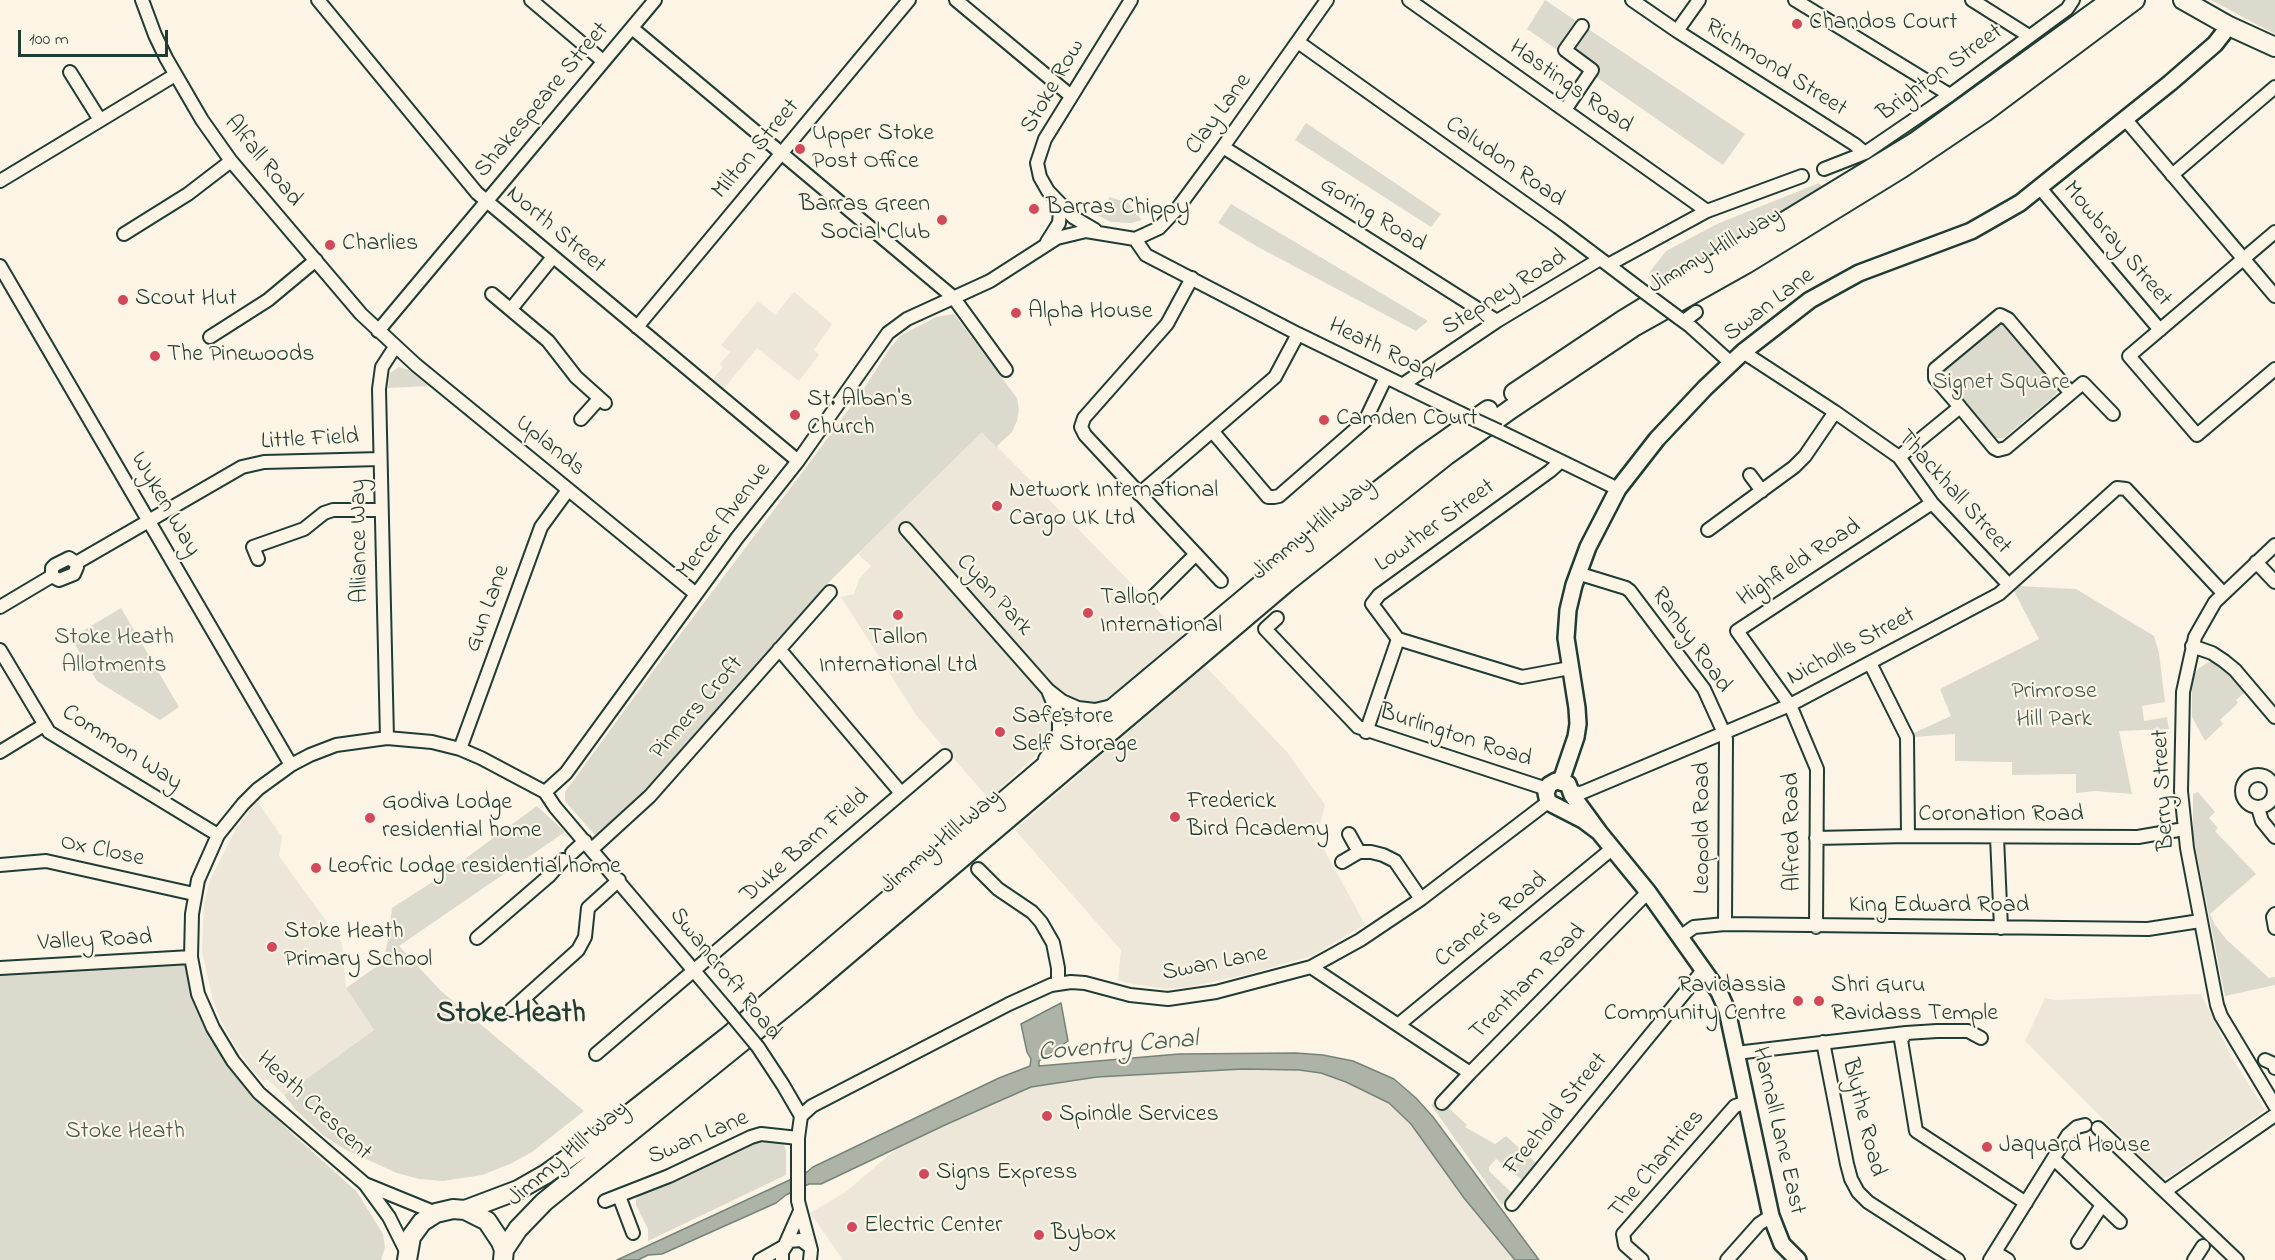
<!DOCTYPE html>
<style>
body{margin:0}
#map{position:relative;width:2275px;height:1260px;overflow:hidden;background:#fcf5e5;font-family:"Indie Flower",sans-serif}
canvas{display:block}
.scale{position:absolute;left:18px;top:30px;width:150px;height:27px;box-sizing:border-box;border:3px solid #1f3d34;border-top:0;padding-left:8px;font-size:18px;line-height:21px;white-space:nowrap;color:#1f3d34;-webkit-text-stroke:4px #fcf5e5;paint-order:stroke}
</style>
<div id="map">
<canvas width="2275" height="1260"></canvas>
<div class="scale">100 m</div>
</div>
<script>
const g = document.querySelector('canvas').getContext('2d');
g.lineJoin = 'round';
function fillPath(path, color) {
  g.fillStyle = color;
  g.fill(path, 'evenodd');
}
function toPath(rows) {
  const path = new Path2D();
  for (const r of rows) {
    if (r.length === 3) {
      path.moveTo(r[0] + r[2], r[1]);
      path.arc(r[0], r[1], r[2], 0, 2 * Math.PI);
      continue;
    }
    path.moveTo(r[0], r[1]);
    for (let i = 2; i < r.length; i += 2) path.lineTo(r[i], r[i + 1]);
  }
  return path;
}
function trace(path, color, width, dash) {
  g.strokeStyle = color;
  g.lineWidth = width;
  g.lineCap = dash ? 'butt' : 'round';
  g.setLineDash(dash || []);
  g.stroke(path);
}
function write(font, color, halo, rows, align = 'center') {
  g.font = font + ' "Indie Flower",sans-serif';
  g.lineWidth = 4.5;
  g.setLineDash([]);
  g.textBaseline = 'middle';
  g.strokeStyle = halo;
  g.fillStyle = color;
  for (const [text, x, y, turn = 0] of rows) {
    g.save();
    g.translate(x, y);
    g.rotate((+turn || 0) * Math.PI / 180);
    g.textAlign = isNaN(turn) ? turn : align;
    if (halo) g.strokeText(text, 0, 0);
    g.fillText(text, 0, 0);
    g.restore();
  }
}
const built = toPath([
 [794,292,832,324,814,350,819,355,799,381,757,348,723,390,711,381,723,367,720,364,730,352,721,345,758,301,775,315],
 [982,431,1183,636,1119,693,1083,714,1066,727,989,799,916,715,841,597,854,594,859,579,871,566,858,554],
 [1205,666,1287,752,1325,805,1317,837,1365,924,1314,955,1249,974,1190,987,1166,989,1127,983,1118,980,1121,950,1015,830],
 [257,801,282,837,279,856,342,943,346,988,374,1030,284,1095,267,1079,264,1082,253,1071,235,1046,221,1021,213,1000,202,952,204,903,211,878,236,829],
 [2201,994,2232,1058,2265,1110,2169,1177,2162,1178,2025,1041,2045,998,2055,1000],
 [1243,1069,1299,1070,1321,1073,1346,1082,1390,1103,1411,1124,1464,1198,1515,1260,843,1260,810,1213,844,1193,900,1146,1031,1087,1097,1077]
]);
const green = toPath([
 [1545,0,1745,134,1723,165,1527,29],
 [2211,0,2275,0,2275,34,2271,32],
 [1306,123,1441,214,1431,227,1295,140],
 [1819,183,1823,188,1653,288,1649,273,1666,251,1717,224],
 [1110,197,1128,203,1142,220,1131,223,1111,222,1097,215],
 [1231,204,1428,321,1416,331,1258,247,1218,223],
 [954,314,1017,398,1019,410,1017,421,1012,432,996,447,982,432,829,582,636,803,601,834,594,834,565,801,565,792,670,648,810,462,865,387,890,348,900,336,936,317],
 [2000,325,2005,326,2057,385,2058,391,2055,395,2004,438,1992,438,1944,380,1942,374],
 [399,367,409,370,428,386,388,388,390,373],
 [2017,586,2076,589,2154,636,2159,653,2165,702,2142,706,2144,721,2167,717,2169,729,2119,731,2132,794,2095,791,2076,793,2076,774,2012,775,2012,762,1955,761,1955,734,1913,737,1914,733,1951,716,1940,689,2039,639,2016,595,2014,589],
 [121,608,179,707,160,720,97,681,71,638],
 [2209,662,2215,662,2225,669,2244,693,2236,700,2238,703,2220,720,2223,724,2205,741,2192,717,2192,677,2199,668],
 [2198,792,2215,812,2209,818,2218,828,2215,831,2256,874,2210,914,2215,925,2227,940,2269,978,2275,977,2275,985,2225,996,2193,835,2193,794],
 [537,806,565,832,399,946,441,991,584,1111,532,1152,510,1164,482,1175,443,1181,419,1179,397,1173,348,1151,324,1136,296,1110,284,1095,374,1030,346,988,383,962,389,935,392,908,443,875],
 [187,961,193,994,199,1013,228,1063,256,1097,287,1129,357,1192,383,1234,385,1247,381,1260,0,1260,0,975],
 [1438,1098,1467,1125,1465,1127,1495,1144,1506,1136,1536,1163,1522,1180,1496,1159,1489,1167,1489,1171,1512,1193,1502,1205,1431,1105],
 [776,1139,784,1145,786,1151,786,1175,648,1241,648,1229,636,1205,636,1199,641,1193,760,1140]
]);
const water = toPath([
 [1061,1003,1068,1041,1039,1061,1039,1066,1179,1054,1296,1053,1323,1055,1353,1061,1394,1079,1416,1098,1433,1117,1539,1260,1515,1260,1464,1198,1411,1124,1389,1103,1346,1082,1321,1073,1299,1070,1243,1069,1097,1077,1031,1087,945,1125,821,1184,809,1184,786,1195,776,1203,662,1254,648,1255,638,1260,617,1260,807,1172,813,1167,999,1078,1030,1066,1031,1059,1027,1052,1021,1024,1061,1003]
]);
const minor = toPath([
 [142,0,155,35,166,58,202,120,231,161,361,314,416,365,696,594],
 [318,0,477,193,798,461],
 [531,0,603,61],
 [956,0,1071,96],
 [1409,0,1707,211],
 [1632,0,1677,31,1854,144,1865,153],
 [1795,0,1950,95],
 [1972,0,2029,36],
 [632,28,953,297,1006,370],
 [1677,31,1699,0],
 [1298,42,1558,227,1640,289],
 [70,72,100,120],
 [1565,110,1592,70,1565,50,1582,26],
 [2126,120,2275,296],
 [1223,147,1497,321],
 [1824,169,1865,153,1950,95,2067,9,2073,0],
 [2172,175,2275,87],
 [0,181,175,75],
 [2040,188,2160,330],
 [1095,230,1073,217,1048,191,1040,177,1037,163,1045,139,1131,0],
 [2275,232,2129,356,2197,435,2275,369],
 [124,234,188,194,231,161],
 [1135,239,1146,255,1298,334,1460,413],
 [1047,242,1059,223,1060,211,1056,201],
 [1608,265,1707,211,1802,176],
 [0,266,291,765],
 [1192,278,1167,324,1084,418,1081,427,1085,435,1221,581],
 [492,294,548,341,576,377,605,403],
 [511,309,553,257],
 [1679,318,1690,326,1731,363],
 [1684,321,1696,312],
 [637,327,909,0],
 [378,331,655,0],
 [210,337,268,300,316,260],
 [1743,352,1835,412,1899,457,1932,503,2009,585],
 [1402,385,1497,321,1600,259],
 [1960,407,1994,448,1998,450,2006,448,2083,383,2113,414],
 [581,419,599,399],
 [1499,431,1618,489],
 [1213,432,1268,497,1274,497,1279,496,1365,421,1386,377],
 [1899,457,1960,407,1935,378,1935,369,2000,315,2008,319,2070,392],
 [1560,462,1550,471,1379,595,1372,604,1398,639,1522,677,1570,668],
 [1750,475,1762,491],
 [1139,494,1275,377,1298,334],
 [906,529,1048,690,1062,701,1078,708,1095,710,1112,706],
 [1708,530,1794,467,1805,456,1835,412],
 [2275,545,2215,602,2195,637,2183,692,2181,791,2187,848,2217,1005,2221,1016,2275,1106],
 [258,559,253,547,304,529,324,513,333,510,381,510],
 [2256,562,2275,582],
 [76,563,242,467,264,462,380,459],
 [1577,573,1626,588,1630,591,1704,689,1724,733,1726,739,1725,924],
 [52,576,52,568,55,565,69,558,76,563],
 [52,576,59,580,74,574,77,567,76,563],
 [1153,597,1196,554],
 [0,607,52,576],
 [1277,618,1265,629,1358,727,1547,789],
 [2192,646,2212,653,2224,661,2235,670,2275,717],
 [779,649,901,793],
 [0,650,49,732,218,835],
 [1870,663,1907,737,1908,836],
 [1366,732,1398,639],
 [387,738,379,389,382,367,395,347],
 [1056,742,1087,716,1097,711],
 [460,749,541,527,568,490],
 [0,752,44,725],
 [1045,759,1053,748,1059,731,1059,717,1049,693],
 [2258,791,16],
 [545,792,566,773,737,538,798,461,888,333,907,319,990,281,1057,238,1086,231,1135,239,1159,228,1177,209,1223,147,1327,0],
 [545,792,555,807,729,1012],
 [1572,792,1581,793,1790,705,1999,594,2117,488,2126,489,2223,593],
 [2258,808,2262,821,2275,837],
 [1349,834,1359,852],
 [1997,837,2001,928],
 [1816,838,1908,836,2138,837,2184,829],
 [592,849,650,796,830,592],
 [572,853,585,841],
 [1342,862,1359,852,1371,852,1383,855,1395,861,1421,899],
 [0,865,46,861,194,894],
 [978,869,998,889,1032,912,1041,922,1053,943,1058,968,1058,984],
 [2275,914,2273,917,2275,928],
 [1816,927,1817,769,1790,705,1737,631,1932,503],
 [1680,937,1694,927,1725,924,2148,929,2200,921],
 [477,938,549,876,563,860],
 [1311,967,1470,1073],
 [0,968,191,957],
 [524,999,534,1011],
 [511,1010,578,950,585,937,588,908,619,880],
 [1398,1025,1613,848],
 [1981,1038,1968,1031,1937,1031,1906,1033,1901,1040,1916,1131,2026,1203],
 [1823,1042,1847,1164,1851,1179,1858,1192,1868,1202,1958,1260],
 [758,1047,783,1085,801,1116],
 [1736,1053,1906,1033],
 [596,1054,945,756],
 [2265,1060,2274,1064,2275,1068],
 [1442,1103,1470,1073,1648,892],
 [2098,1128,2237,1260],
 [2054,1159,2120,1222],
 [365,1184,436,1213],
 [2165,1191,2275,1115],
 [619,1196,633,1233],
 [605,1201,669,1176,751,1137,761,1134,798,1138],
 [1512,1204,1704,969],
 [2078,1242,2102,1205],
 [785,1245,800,1211],
 [1995,1252,2008,1260],
 [407,1253,389,1217,365,1184,259,1093,233,1061,213,1028,198,994,191,957,192,914,198,880,218,835,243,804,258,789,291,765,310,755,336,745,387,738,432,742,460,749,481,758,545,792],
 [760,1260,783,1247],
 [782,1260,782,1252,789,1241,801,1240,809,1246],
 [810,1260,811,1250,798,1201,798,1138,801,1116,812,1106,1009,1004,1051,985,1071,982,1085,983,1130,995,1168,999,1216,992,1311,967,1360,940,1421,899,1548,802],
 [1642,1260,1625,1245,1623,1234,1735,1106,1747,1102],
 [1727,1260,1759,1224,1771,1216],
 [1990,1260,2068,1135,2077,1127,2085,1125],
 [2194,1260,2203,1246]
]);
const major = toPath([
 [1561,781,1576,737,1578,724,1577,708,1566,638,1568,610,1574,585,1588,547,1618,489,1657,439,1705,388,1743,352,1810,300,1859,273,1971,231,2020,203,2170,83,2215,44,2229,26],
 [1599,832,1583,820,1548,802,1546,793,1549,785,1556,781,1568,784,1572,795,1599,832,1648,892,1719,992,1727,1010,1771,1216,1782,1244,1798,1260]
]);
const highway = toPath([
 [2183,0,2229,26,2275,47],
 [1514,393,1623,320,1915,142,2111,0],
 [465,1210,518,1190,546,1174,619,1122,727,1037,1119,703,1312,542,1424,455,1488,410],
 [504,1250,518,1229,544,1202,800,995,1287,582,1447,455,1511,409,1632,328,1746,264,1902,168,1985,112,2135,0],
 [407,1260,411,1237,422,1222,436,1213,453,1209,465,1210,487,1221,501,1242,504,1250,503,1260]
]);
const minorBridge = toPath([
 [1640,289,1679,318],
 [1460,413,1499,431],
 [729,1012,758,1047]
]);
const markers = [
 [1797,24,6,"#d1495b"],
 [800,149,6,"#d1495b"],
 [1034,209,6,"#d1495b"],
 [942,220,6,"#d1495b"],
 [330,245,6,"#d1495b"],
 [123,300,6,"#d1495b"],
 [1016,313,6,"#d1495b"],
 [155,356,6,"#d1495b"],
 [795,415,6,"#d1495b"],
 [1324,420,6,"#d1495b"],
 [997,506,6,"#d1495b"],
 [1088,613,6,"#d1495b"],
 [898,615,6,"#d1495b"],
 [1000,732,6,"#d1495b"],
 [1175,817,6,"#d1495b"],
 [370,818,6,"#d1495b"],
 [316,868,6,"#d1495b"],
 [272,947,6,"#d1495b"],
 [1798,1001,6,"#d1495b"],
 [1819,1001,6,"#d1495b"],
 [1047,1116,6,"#d1495b"],
 [1987,1147,6,"#d1495b"],
 [924,1174,6,"#d1495b"],
 [852,1227,6,"#d1495b"],
 [1039,1235,6,"#d1495b"]
];
const poiNames = [
 ["Chandos Court",1809,24],
 ["Upper Stoke",812,135],
 ["Post Office",812,163],
 ["Barras Green",930,206,"right"],
 ["Social Club",930,234,"right"],
 ["Barras Chippy",1046,209],
 ["Charlies",342,245],
 ["Scout Hut",135,300],
 ["Alpha House",1028,313],
 ["The Pinewoods",167,356],
 ["St. Alban's",807,401],
 ["Church",807,429],
 ["Camden Court",1336,420],
 ["Network International",1009,492],
 ["Cargo UK Ltd",1009,520],
 ["Tallon",1100,599],
 ["International",1100,627],
 ["Tallon",898,639,"center"],
 ["International Ltd",898,667,"center"],
 ["Safestore",1012,718],
 ["Self Storage",1012,746],
 ["Frederick",1187,803],
 ["Bird Academy",1187,831],
 ["Godiva Lodge",382,804],
 ["residential home",382,832],
 ["Leofric Lodge residential home",328,868],
 ["Stoke Heath",284,933],
 ["Primary School",284,961],
 ["Ravidassia",1786,987,"right"],
 ["Community Centre",1786,1015,"right"],
 ["Shri Guru",1831,987],
 ["Ravidass Temple",1831,1015],
 ["Spindle Services",1059,1116],
 ["Jaquard House",1999,1147],
 ["Signs Express",936,1174],
 ["Electric Center",864,1227],
 ["Bybox",1051,1235]
];
const streetNames = [
 ["Richmond Street",1775,69,32],
 ["Brighton Street",1941,74,-36],
 ["Stoke Row",1054,87,-60],
 ["Hastings Road",1570,88,35],
 ["Shakespeare Street",543,101,-50],
 ["Clay Lane",1220,115,-54],
 ["Milton Street",757,150,-50],
 ["Alfall Road",262,162,51],
 ["Caludon Road",1504,163,35],
 ["Goring Road",1372,216,32],
 ["North Street",555,231,40],
 ["Mowbray Street",2116,245,50],
 ["Jimmy Hill Way",1716,252,-30],
 ["Stepney Road",1505,294,-32],
 ["Swan Lane",1770,306,-37],
 ["Heath Road",1381,351,26],
 ["Little Field",310,441,-3],
 ["Uplands",549,447,39],
 ["Thackhall Street",1953,493,48],
 ["Wyken Way",164,505,60],
 ["Mercer Avenue",725,522,-53],
 ["Lowther Street",1436,527,-36],
 ["Jimmy Hill Way",1314,530,-39],
 ["Alliance Way",361,541,-91],
 ["Highfield Road",1800,564,-33],
 ["Cyan Park",993,596,48],
 ["Gun Lane",489,609,-70],
 ["Ranby Road",1690,641,55],
 ["Nicholls Street",1852,648,-28],
 ["Pinners Croft",698,709,-49],
 ["Burlington Road",1455,737,18],
 ["Common Way",121,749,33],
 ["Berry Street",2165,790,-93],
 ["Coronation Road",2001,816],
 ["Leopold Road",1704,828,-90],
 ["Alfred Road",1794,832,-91],
 ["Jimmy Hill Way",942,843,-40],
 ["Duke Barn Field",806,847,-41],
 ["Ox Close",102,852,12],
 ["King Edward Road",1939,907],
 ["Craner's Road",1492,921,-39],
 ["Valley Road",95,942,-3],
 ["Swan Lane",1215,965,-11],
 ["Swancroft Road",724,975,51],
 ["Trentham Road",1529,983,-45],
 ["Heath Crescent",313,1107,43],
 ["Freehold Street",1557,1115,-51],
 ["Blythe Road",1862,1118,76],
 ["Harnall Lane East",1777,1131,77],
 ["Swan Lane",699,1139,-23],
 ["Jimmy Hill Way",569,1155,-40],
 ["The Chantries",1658,1165,-50]
];
const parkNames = [
 ["Signet Square",2001,384],
 ["Stoke Heath",114,639],
 ["Allotments",114,667],
 ["Primrose",2054,693],
 ["Hill Park",2054,721],
 ["Stoke Heath",125,1133]
];
const waterNames = [
 ["Coventry Canal",1118,1048,-5]
];
const districtNames = [
 ["Stoke Heath",511,1016]
];
fillPath(built, '#ece7d8');
fillPath(green, '#dcdacc');
fillPath(water, '#aeb3a7');
trace(water, '#758479', 1.5);
trace(minor, '#1f3d34', 16);
trace(major, '#1f3d34', 20);
trace(highway, '#1f3d34', 22);
trace(minor, '#fcf5e5', 12);
trace(major, '#fcf5e5', 15);
trace(highway, '#fcf5e5', 18);
trace(minorBridge, '#1f3d34', 16, []);
trace(minorBridge, '#fcf5e5', 12);
for (const [x, y, r, color] of markers) {
  const dot = new Path2D();
  dot.arc(x, y, r, 0, 2 * Math.PI);
  g.fillStyle = color;
  g.fill(dot);
  trace(dot, '#fcf5e5', 2);
}
write('24px', '#1f3d34', '#fcf5e5', poiNames, 'left');
write('24px', '#1f3d34', '#fcf5e5', streetNames);
write('24px', '#455c52', '#fcf5e5', parkNames);
write('italic 26px', '#435a51', '#fcf5e5', waterNames);
write('bold 30px', '#1f3d34', '#fcf5e5', districtNames);
</script>
